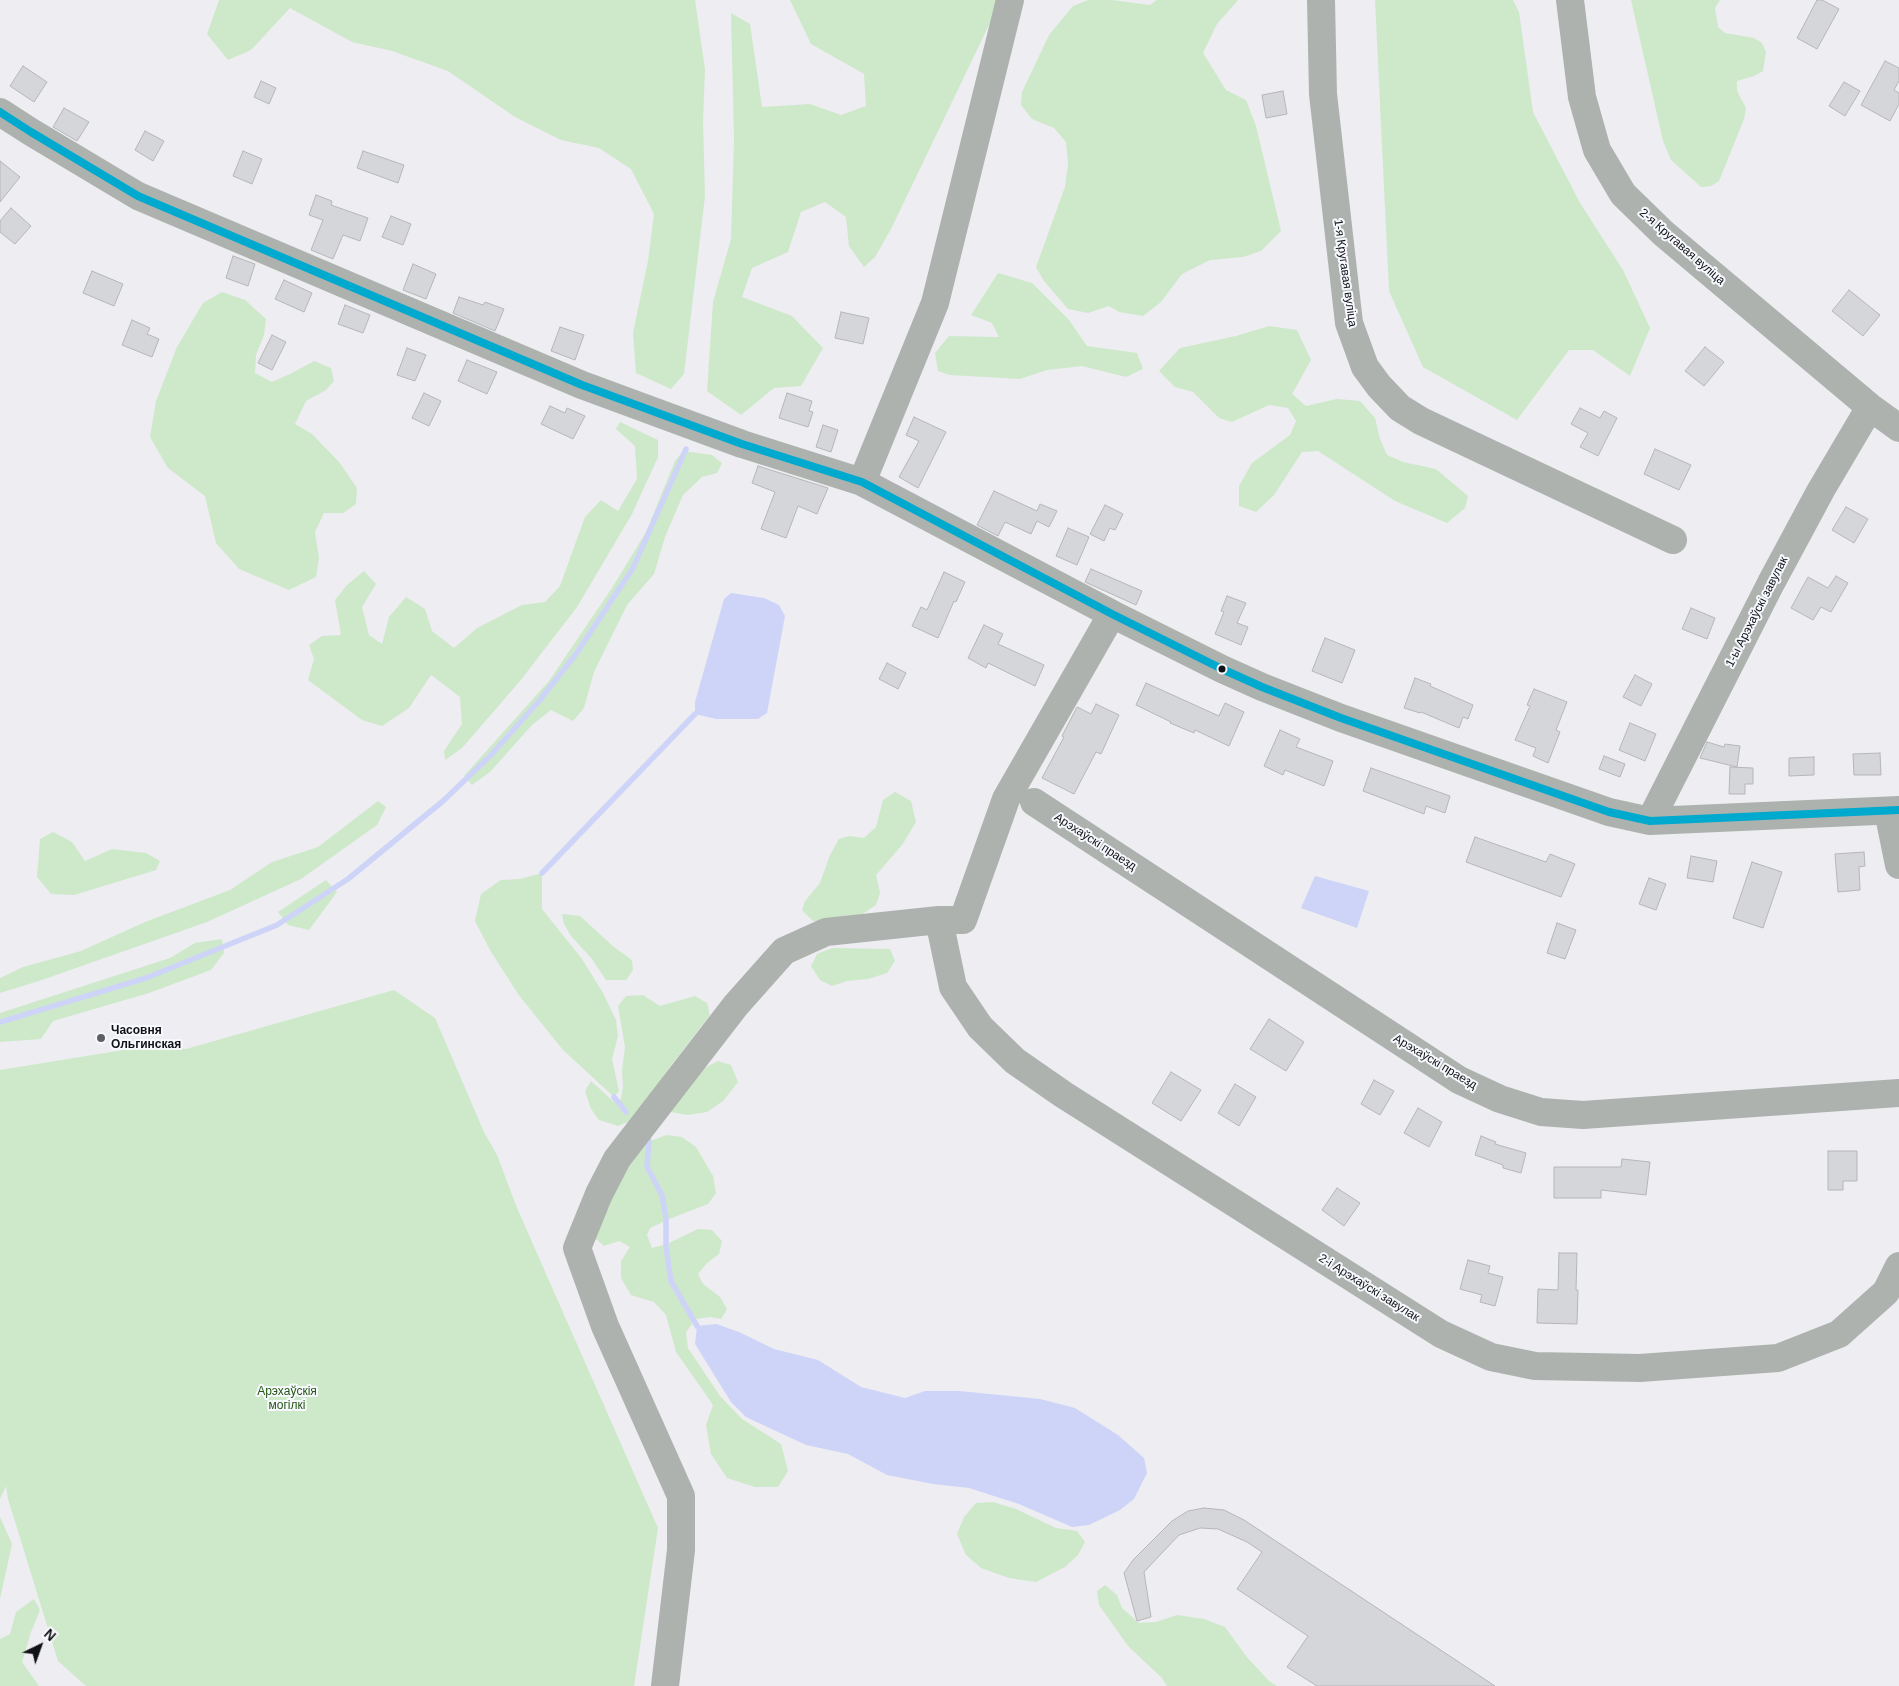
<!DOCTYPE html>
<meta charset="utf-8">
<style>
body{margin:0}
#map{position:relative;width:1899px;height:1686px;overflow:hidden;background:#ededf2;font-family:Helvetica,sans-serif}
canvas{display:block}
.north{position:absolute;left:15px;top:1621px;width:50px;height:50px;-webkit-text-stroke:4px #f8f9ff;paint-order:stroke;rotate:42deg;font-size:14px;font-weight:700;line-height:20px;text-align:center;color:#111215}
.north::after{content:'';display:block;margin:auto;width:18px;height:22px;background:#111215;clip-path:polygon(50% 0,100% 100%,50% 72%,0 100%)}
</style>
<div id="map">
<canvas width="1899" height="1686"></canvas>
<div class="north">N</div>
</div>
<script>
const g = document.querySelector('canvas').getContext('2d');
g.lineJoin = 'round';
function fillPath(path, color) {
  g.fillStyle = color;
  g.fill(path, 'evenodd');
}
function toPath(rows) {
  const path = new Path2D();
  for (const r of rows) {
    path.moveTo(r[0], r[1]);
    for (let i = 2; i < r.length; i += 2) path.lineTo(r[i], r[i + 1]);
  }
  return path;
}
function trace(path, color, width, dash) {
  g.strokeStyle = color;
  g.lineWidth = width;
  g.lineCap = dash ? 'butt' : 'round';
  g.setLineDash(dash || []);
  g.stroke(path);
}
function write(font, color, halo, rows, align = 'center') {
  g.font = font + ' Helvetica,sans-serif';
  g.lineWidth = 4;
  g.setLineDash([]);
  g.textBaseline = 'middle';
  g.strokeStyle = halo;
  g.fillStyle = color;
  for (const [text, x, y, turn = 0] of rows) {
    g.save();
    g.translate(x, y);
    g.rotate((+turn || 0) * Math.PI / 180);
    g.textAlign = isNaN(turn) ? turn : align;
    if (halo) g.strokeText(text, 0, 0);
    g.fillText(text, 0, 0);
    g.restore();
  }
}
const green = toPath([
 [219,0,695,0,705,69,703,122,705,196,684,374,671,389,636,373,633,333,648,261,654,214,631,169,599,148,561,140,515,117,448,71,392,51,352,42,290,8,251,50,228,60,207,34],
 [790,0,999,0,1000,2,892,227,875,257,864,267,849,246,846,217,825,202,801,212,788,252,752,268,742,297,792,316,823,348,801,386,774,388,741,415,707,391,713,302,731,239,734,139,731,13,750,24,762,107,810,104,841,115,866,106,864,74,811,44],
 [1088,0,1112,0,1150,5,1157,0,1238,0,1217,24,1203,53,1226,90,1246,100,1256,126,1281,231,1261,251,1243,257,1210,260,1182,274,1161,302,1143,316,1119,312,1109,306,1088,313,1068,309,1044,281,1036,267,1065,187,1068,164,1066,142,1054,128,1032,119,1021,105,1022,92,1049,35,1073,6],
 [1375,0,1513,0,1519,12,1533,112,1580,203,1623,270,1650,328,1630,376,1593,350,1569,350,1517,420,1423,367,1389,291],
 [1631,0,1720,0,1715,8,1718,27,1725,33,1754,38,1762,43,1766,52,1763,71,1754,76,1737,81,1737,91,1746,108,1744,119,1719,181,1711,186,1701,187,1671,160,1663,141],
 [998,273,1032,283,1069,320,1087,346,1137,353,1143,369,1126,377,1082,366,1047,370,1020,379,950,375,938,371,935,353,949,336,999,337,992,323,971,315],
 [222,292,245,300,266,319,264,335,256,355,255,373,272,382,292,373,314,361,331,368,334,381,326,390,306,401,295,424,312,434,339,462,357,488,356,504,343,513,324,513,315,532,319,558,316,577,289,590,239,569,216,543,205,496,168,468,150,437,156,401,177,347,203,303],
 [1269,326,1297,330,1311,360,1292,394,1306,406,1337,399,1360,401,1375,418,1380,439,1387,455,1403,462,1436,469,1468,496,1465,508,1447,523,1395,501,1318,451,1302,452,1274,495,1256,512,1239,506,1239,486,1252,463,1290,435,1296,421,1288,408,1269,405,1232,422,1219,418,1193,392,1175,387,1159,371,1180,348,1236,336],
 [620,422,658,440,658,457,632,514,577,607,520,681,462,748,445,760,444,751,462,724,460,697,431,675,409,708,382,726,362,720,308,680,314,659,309,645,322,636,341,635,335,600,347,585,364,571,376,584,362,607,369,635,382,644,389,617,406,597,425,609,432,631,454,648,477,628,522,605,545,602,560,586,585,517,601,500,618,511,637,479,635,446,616,429],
 [683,451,712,455,722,463,717,473,702,477,683,495,665,537,654,574,627,605,594,672,584,708,573,721,551,710,532,725,490,772,472,785,464,776,549,681,612,588,646,532,675,461],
 [895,792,911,801,916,822,902,845,876,875,880,893,876,905,858,917,833,923,813,921,802,910,805,901,820,883,830,855,839,839,849,836,864,838,876,827,883,800],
 [378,801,386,807,377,825,301,879,207,922,39,981,0,993,0,978,23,967,81,951,145,922,230,890,272,862,318,847],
 [53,832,72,842,85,861,112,849,146,853,160,861,156,870,74,895,51,894,37,877,40,839],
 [542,873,542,909,582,959,603,993,616,1020,618,1036,612,1059,619,1091,614,1097,563,1050,518,994,490,950,475,921,481,894,501,880,520,879],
 [326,880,337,892,309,930,288,925,278,912],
 [562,914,580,916,614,947,632,960,633,970,626,980,606,980,592,959,571,936,564,924],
 [222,939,224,953,211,970,149,993,53,1021,41,1039,0,1042,0,1013,170,958,195,943],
 [832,948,890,949,895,961,887,973,868,979,847,981,832,986,820,980,811,966,817,954],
 [394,990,435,1018,484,1132,497,1155,517,1208,658,1528,634,1686,86,1686,58,1661,8,1499,6,1486,0,1499,0,1070,148,1046,186,1049],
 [643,995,660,1006,695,996,707,1003,710,1015,669,1068,645,1106,628,1122,618,1126,599,1120,591,1109,585,1091,591,1081,614,1102,621,1099,623,1087,622,1070,625,1047,618,1006,626,996],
 [718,1061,731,1065,738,1082,723,1101,707,1112,687,1115,671,1112,667,1103,689,1076],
 [666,1135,682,1137,696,1147,713,1176,716,1193,708,1204,669,1219,650,1228,647,1235,652,1248,667,1244,698,1229,712,1230,722,1241,719,1254,707,1263,698,1274,703,1284,720,1297,727,1309,721,1319,710,1317,696,1319,686,1332,688,1348,720,1396,742,1419,781,1444,788,1471,778,1487,755,1487,727,1478,711,1454,706,1425,713,1405,676,1352,666,1315,654,1302,631,1295,621,1278,621,1261,630,1247,619,1241,604,1246,596,1239,597,1223,609,1208,613,1191,630,1149],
 [993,1502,1016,1509,1056,1528,1077,1531,1085,1542,1078,1555,1065,1567,1036,1582,1009,1578,981,1568,966,1555,957,1534,964,1517,976,1503],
 [0,1517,12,1544,0,1599],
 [1105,1585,1117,1595,1122,1608,1139,1623,1156,1622,1177,1615,1204,1619,1225,1627,1246,1656,1269,1681,1277,1686,1167,1686,1162,1678,1128,1646,1099,1605,1097,1591],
 [34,1599,40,1610,31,1632,22,1662,39,1686,0,1686,0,1639,10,1634,16,1612]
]);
const water = toPath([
 [731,593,764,598,779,605,785,616,767,713,758,719,716,719,695,714,695,702,724,599],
 [1315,876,1369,891,1357,928,1301,908],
 [716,1324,739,1332,774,1349,818,1360,861,1387,905,1398,925,1391,959,1391,1040,1399,1075,1408,1118,1435,1144,1458,1147,1473,1134,1499,1120,1510,1089,1525,1072,1527,1019,1504,969,1488,933,1484,887,1475,848,1454,806,1445,746,1417,731,1402,695,1344,697,1326]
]);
const stream = toPath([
 [542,873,695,714],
 [0,1022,146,978,277,925,348,879,443,801,491,755,539,701,576,654,633,568,686,449],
 [614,1097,626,1112],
 [645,1134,649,1140,647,1167,662,1195,666,1218,666,1247,671,1281,697,1326]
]);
const building = toPath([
 [1817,0,1822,0,1839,9,1817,49,1797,38,1817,0],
 [1885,61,1899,68,1899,81,1894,90,1899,93,1899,104,1890,121,1861,105,1885,61],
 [23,66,47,82,34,102,10,86,23,66],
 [261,81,276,88,269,104,254,97,261,81],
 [1844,82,1860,91,1845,116,1829,106,1844,82],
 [1283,91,1287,114,1266,118,1262,95,1283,91],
 [64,108,89,122,77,141,53,127,64,108],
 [145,131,164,141,153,161,135,150,145,131],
 [243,151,262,159,252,184,233,176,243,151],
 [363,151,404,165,398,183,357,168,363,151],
 [0,161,20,177,0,202,0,161],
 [316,195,332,201,331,205,368,218,360,241,343,235,333,259,311,250,323,220,309,215,316,195],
 [11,208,31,226,15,244,0,232,0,221,11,208],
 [391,216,411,224,403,245,382,237,391,216],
 [233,256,255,264,248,286,226,278,233,256],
 [413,264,436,274,426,299,403,290,413,264],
 [92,271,123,284,114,306,83,293,92,271],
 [284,280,312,293,304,312,275,299,284,280],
 [1849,290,1880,315,1863,336,1832,311,1849,290],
 [459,297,483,305,485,302,504,309,495,331,453,313,459,297],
 [345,305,370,315,363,333,338,324,345,305],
 [841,312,869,318,863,344,835,338,841,312],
 [132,320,150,328,147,334,159,339,152,357,122,345,132,320],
 [560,327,584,335,575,360,551,351,560,327],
 [272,335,286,342,272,370,258,363,272,335],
 [1705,347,1724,362,1704,386,1685,371,1705,347],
 [407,348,426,355,415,381,397,375,407,348],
 [467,360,497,372,487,394,458,381,467,360],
 [424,393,441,401,429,426,412,418,424,393],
 [787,393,812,401,809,411,813,412,808,427,779,418,787,393],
 [550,406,565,413,567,408,585,416,573,439,541,424,550,406],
 [1580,408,1600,418,1604,411,1617,418,1598,456,1580,447,1588,433,1571,424,1580,408],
 [914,417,946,432,918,488,899,477,919,441,906,435,914,417],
 [823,425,838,430,831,452,816,447,823,425],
 [1655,449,1691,465,1679,490,1644,474,1655,449],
 [758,466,828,488,817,514,798,506,786,538,761,529,775,492,752,483,758,466],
 [994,491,1037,511,1040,504,1057,511,1049,527,1037,521,1031,534,1005,522,998,536,977,525,994,491],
 [1105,505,1123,514,1115,530,1110,528,1104,541,1090,534,1105,505],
 [1846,507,1868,519,1854,543,1832,530,1846,507],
 [1068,528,1089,537,1077,565,1056,556,1068,528],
 [1091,569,1142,591,1136,605,1085,582,1091,569],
 [944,572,965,582,956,602,954,601,938,638,912,626,921,607,927,610,944,572],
 [1836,576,1848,583,1831,612,1821,607,1813,620,1791,608,1808,577,1828,588,1836,576],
 [1227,596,1246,603,1237,623,1248,627,1241,645,1215,634,1224,612,1221,611,1227,596],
 [1691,608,1715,618,1707,639,1682,629,1691,608],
 [984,625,1003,634,998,644,1044,665,1035,686,988,663,986,668,968,658,984,625],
 [1325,638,1355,650,1342,683,1312,671,1325,638],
 [887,663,906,673,898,689,879,679,887,663],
 [1635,675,1652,684,1641,706,1623,697,1635,675],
 [1415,678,1431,684,1430,686,1473,705,1468,719,1463,717,1459,728,1421,712,1420,713,1404,708,1415,678],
 [1146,683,1219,716,1225,703,1244,712,1229,746,1195,730,1194,733,1170,723,1171,722,1136,705,1146,683],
 [1534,689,1567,702,1556,730,1560,732,1548,763,1533,756,1536,748,1515,740,1530,706,1527,705,1534,689],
 [1096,704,1119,715,1101,754,1096,752,1074,794,1042,778,1064,737,1062,736,1077,707,1091,714,1096,704],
 [1630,723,1656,734,1645,761,1619,750,1630,723],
 [1280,730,1300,739,1296,747,1333,761,1324,786,1285,770,1283,775,1264,766,1280,730],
 [1707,742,1724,747,1725,744,1740,746,1737,767,1700,758,1707,742],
 [1880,753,1881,775,1854,775,1853,754,1880,753],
 [1604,756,1625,764,1620,777,1599,769,1604,756],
 [1814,757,1814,775,1789,776,1789,758,1814,757],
 [1730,767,1753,768,1753,784,1745,784,1745,794,1729,794,1730,767],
 [1371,768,1450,796,1445,813,1426,806,1424,814,1363,791,1371,768],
 [1475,837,1546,862,1550,854,1575,864,1561,897,1466,862,1475,837],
 [1864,852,1865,866,1859,867,1860,890,1838,892,1835,854,1864,852],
 [1691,856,1717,861,1713,882,1687,878,1691,856],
 [1752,862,1782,872,1763,928,1733,918,1752,862],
 [1649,878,1666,884,1656,910,1639,904,1649,878],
 [1557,923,1576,930,1565,959,1547,953,1557,923],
 [1269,1019,1304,1042,1286,1071,1250,1049,1269,1019],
 [1171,1072,1201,1090,1181,1121,1152,1103,1171,1072],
 [1374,1080,1394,1091,1380,1115,1361,1104,1374,1080],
 [1235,1084,1256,1097,1239,1126,1218,1113,1235,1084],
 [1418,1108,1442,1122,1429,1147,1404,1133,1418,1108],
 [1481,1136,1496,1142,1495,1144,1526,1153,1521,1173,1503,1168,1503,1165,1475,1155,1481,1136],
 [1828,1151,1857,1151,1857,1181,1843,1181,1843,1190,1828,1190,1828,1151],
 [1622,1159,1650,1162,1646,1195,1601,1190,1601,1198,1554,1198,1554,1167,1621,1167,1622,1159],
 [1337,1188,1360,1203,1344,1226,1322,1210,1337,1188],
 [1559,1253,1577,1253,1576,1290,1578,1290,1577,1324,1537,1323,1538,1289,1558,1290,1559,1253],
 [1468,1260,1490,1266,1488,1273,1503,1277,1495,1306,1480,1302,1482,1295,1460,1289,1468,1260],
 [1204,1508,1224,1510,1244,1520,1495,1686,1317,1686,1287,1667,1308,1636,1237,1589,1262,1552,1247,1542,1218,1529,1200,1528,1179,1535,1144,1572,1151,1617,1137,1621,1124,1573,1133,1560,1172,1521,1188,1511,1204,1508]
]);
const minor = toPath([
 [1321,0,1323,94,1349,323,1365,367,1379,386,1400,408,1421,421,1673,540],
 [1570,0,1582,97,1597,150,1623,194,1663,233,1870,407,1899,428],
 [0,112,31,132,138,196,582,385,742,444,862,482,1112,614,1222,669,1262,687,1341,718,1609,812,1650,821,1899,810],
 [862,482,935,303,1010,0],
 [1034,802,1459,1080,1500,1099,1541,1112,1583,1115,1899,1093],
 [1888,811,1899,865],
 [1650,821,1771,583,1821,490,1870,407],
 [939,920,953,987,980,1027,1015,1061,1064,1095,1441,1334,1491,1357,1535,1366,1640,1368,1778,1358,1839,1334,1886,1292,1899,1266],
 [665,1686,681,1550,681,1496,605,1326,577,1248,599,1194,617,1159,736,1005,784,951,826,932,939,920,963,920,1006,799,1112,614]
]);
const bus1 = toPath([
 [0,112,31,132,138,196,582,385,742,444,862,482,1112,614,1222,669,1262,687,1341,718,1609,812,1650,821,1899,810]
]);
const markers = [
 [1222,669,4.5,"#111215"],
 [101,1038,5,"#5e5f62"]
];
const streetNames = [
 ["2-я Кругавая вуліца",1682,247,41],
 ["1-я Кругавая вуліца",1345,273,82],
 ["1-ы Арэхаўскі завулак",1757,612,-63],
 ["Арэхаўскі праезд",1095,842,33],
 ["Арэхаўскі праезд",1435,1062,31],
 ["2-і Арэхаўскі завулак",1369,1288,32]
];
const poiNames = [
 ["Часовня",111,1031],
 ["Ольгинская",111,1045]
];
const parkNames = [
 ["Арэхаўскія",287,1392],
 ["могілкі",287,1406]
];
fillPath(green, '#cee9c9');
fillPath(water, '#ced4f8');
trace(stream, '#ced4f8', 5.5);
fillPath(building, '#d5d6da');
trace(building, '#b6b6ba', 1);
trace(minor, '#adb2ae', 28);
trace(bus1, '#00a9ce', 8);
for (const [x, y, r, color] of markers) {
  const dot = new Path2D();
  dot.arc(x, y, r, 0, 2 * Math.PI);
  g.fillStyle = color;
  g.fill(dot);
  trace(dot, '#f8f9ff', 2);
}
write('12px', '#111215', '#f8f9ff', streetNames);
write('bold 12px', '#111215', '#f8f9ff', poiNames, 'left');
write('12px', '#225712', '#f8f9ff', parkNames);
</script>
